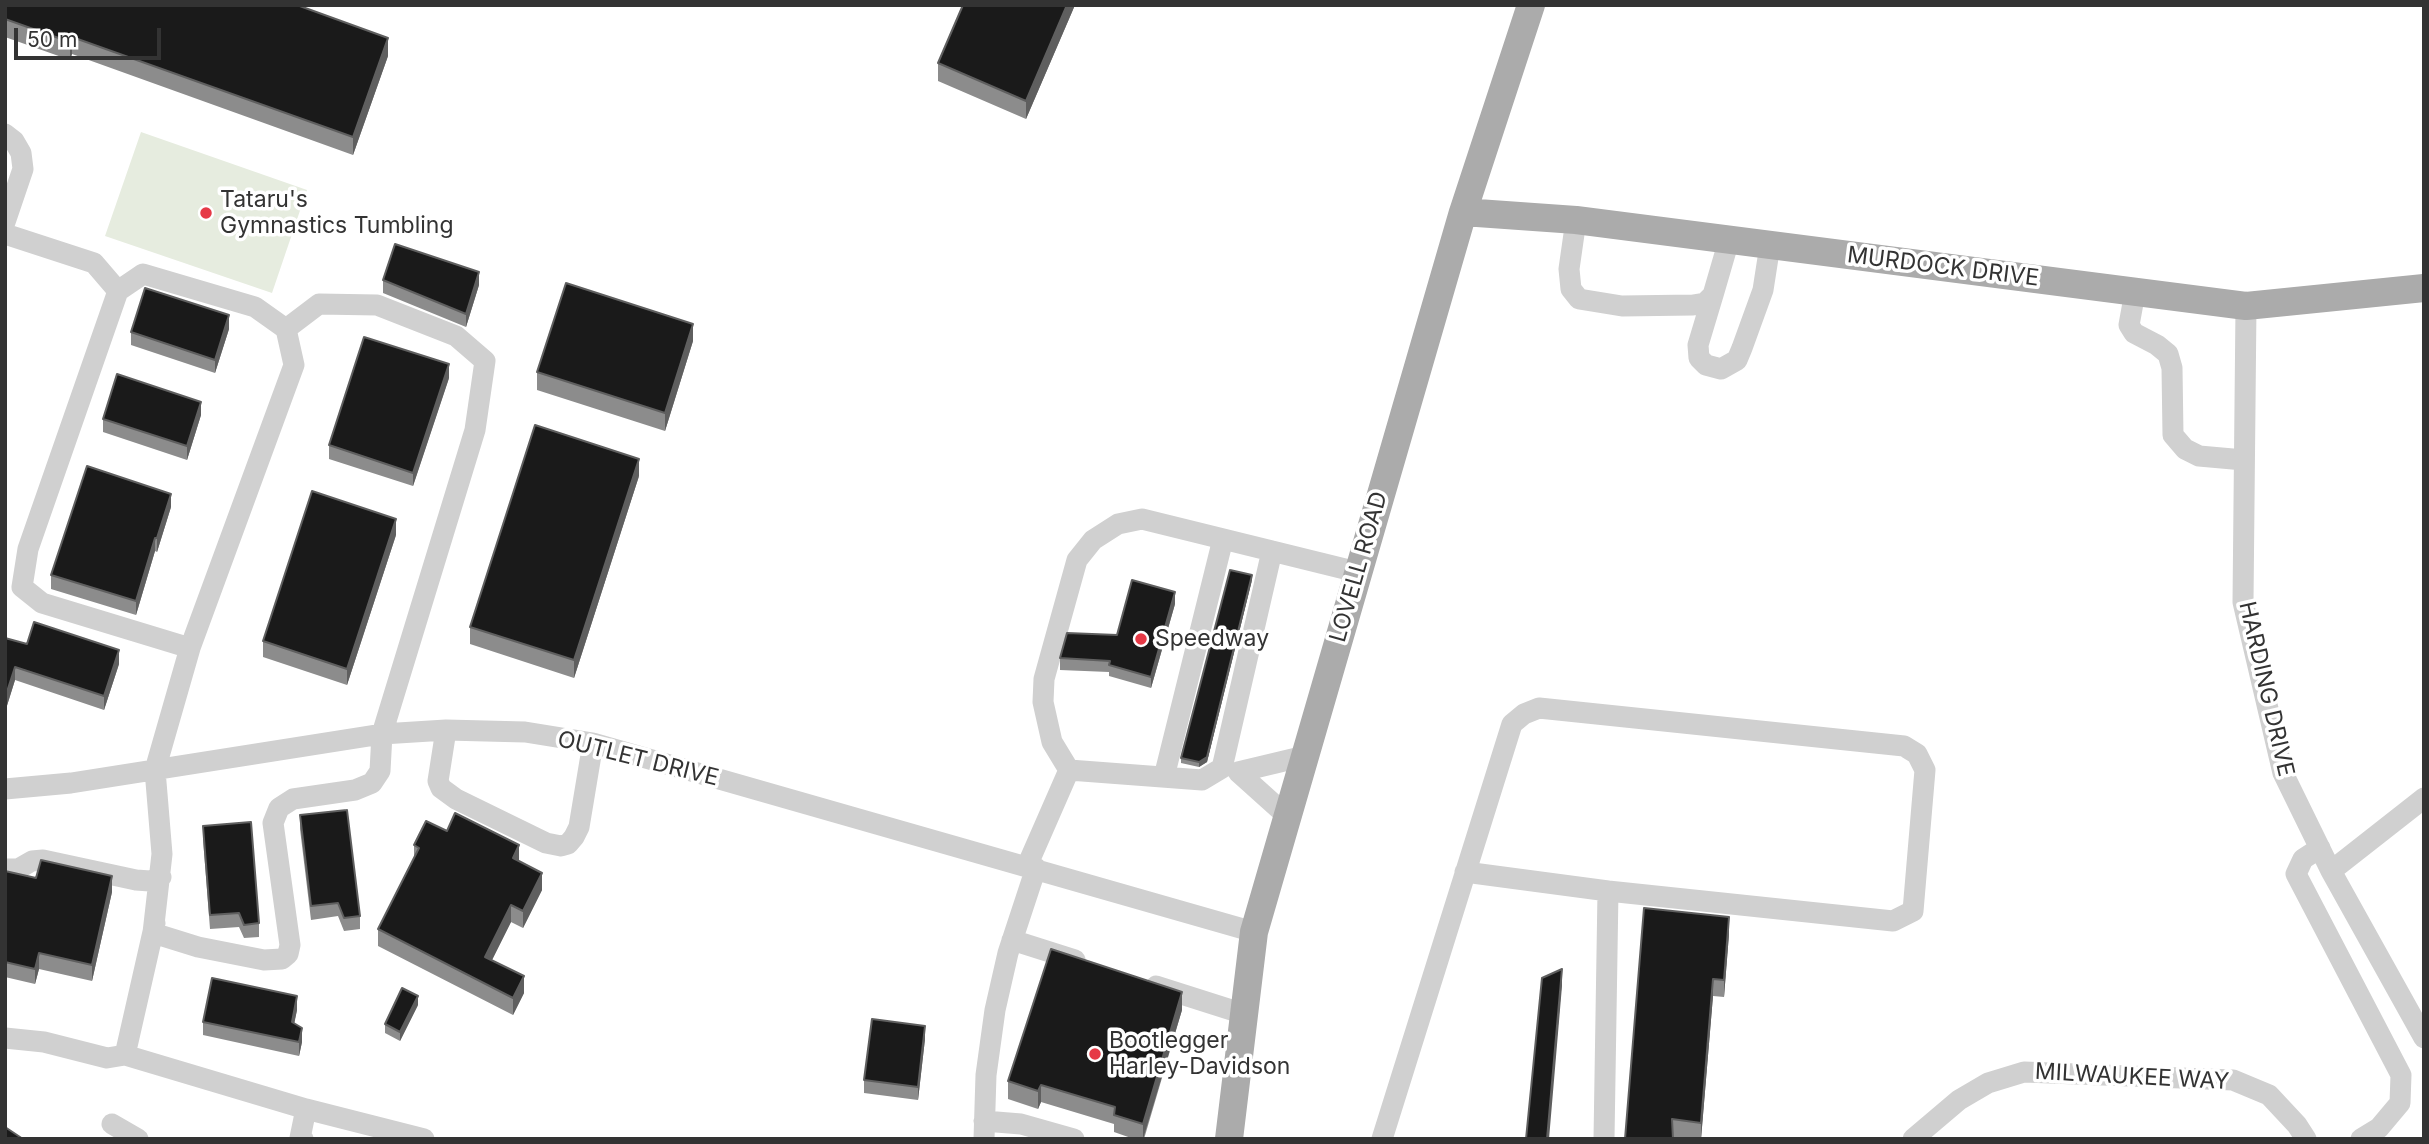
<!DOCTYPE html>
<style>
body{margin:0}
#map{position:relative;width:2429px;height:1144px;overflow:hidden;background:#fff;font-family:Inter,sans-serif}
canvas{display:block}
.frame{position:absolute;inset:0;border:7px solid #333;pointer-events:none}
.scale{position:absolute;left:14px;top:28px;width:147px;height:32px;box-sizing:border-box;border:4px solid #333;border-top:0;padding-left:9px;font-size:21px;line-height:24px;white-space:nowrap;color:#333;-webkit-text-stroke:5px #fff;paint-order:stroke}
</style>
<div id="map">
<canvas width="2429" height="1144"></canvas>
<div class="frame"></div>
<div class="scale">50 m</div>
</div>
<script>
const g = document.querySelector('canvas').getContext('2d');
g.lineJoin = 'round';
function fillPath(path, color) {
  g.fillStyle = color;
  g.fill(path, 'evenodd');
}
function toPath(rows) {
  const path = new Path2D();
  for (const r of rows) {
    path.moveTo(r[0], r[1]);
    for (let i = 2; i < r.length; i += 2) path.lineTo(r[i], r[i + 1]);
  }
  return path;
}
function trace(path, color, width, dash) {
  g.strokeStyle = color;
  g.lineWidth = width;
  g.lineCap = dash ? 'butt' : 'round';
  g.setLineDash(dash || []);
  g.stroke(path);
}
function write(font, color, halo, rows, align = 'center') {
  g.font = font + ' Inter,sans-serif';
  g.lineWidth = 7;
  g.setLineDash([]);
  g.textBaseline = 'middle';
  g.strokeStyle = halo;
  g.fillStyle = color;
  for (const [text, x, y, turn = 0] of rows) {
    g.save();
    g.translate(x, y);
    g.rotate((+turn || 0) * Math.PI / 180);
    g.textAlign = isNaN(turn) ? turn : align;
    if (halo) g.strokeText(text, 0, 0);
    g.fillText(text, 0, 0);
    g.restore();
  }
}
const green = toPath([
 [141,132,307,190,272,293,105,236]
]);
const minor = toPath([
 [5,134,14,141,21,153,23,169,5,222],
 [1576,220,1569,269,1571,289,1579,299,1622,306,1693,305,1705,303,1713,295,1729,240],
 [5,234,94,263,118,291],
 [2135,292,2129,325,2134,333,2157,345,2168,354,2172,368,2173,435,2185,449,2199,456,2244,460],
 [1713,295,1698,345,1699,358,1706,365,1721,369,1737,360,1742,348,1763,290,1770,245],
 [2246,306,2243,602,2283,773,2331,871,2424,1038],
 [190,648,42,603,22,587,28,549,118,291,143,274,255,307,286,329,294,365,190,648,155,770,162,854,153,933,198,947,264,960,282,959,288,954,290,945,273,823,279,808,293,799,355,790,372,783,380,771,382,734,475,430,485,361,456,336,377,305,319,304,286,329],
 [446,730,438,781,441,788,456,799,546,843,561,846,568,844,574,837,579,827,593,743],
 [1069,770,1202,780,1222,768,1272,551],
 [1164,777,1223,539],
 [5,789,71,783,382,734,446,730,525,732,593,743,1254,932],
 [1287,816,1238,772,1305,756],
 [2320,848,2303,859,2296,874,2401,1075,2400,1103,2379,1128,2361,1139],
 [1027,866,1069,770,1052,742,1043,702,1044,679,1077,560,1093,540,1118,524,1142,519,1357,572],
 [5,869,18,869,32,861,43,860,136,880,150,881,161,877],
 [2331,871,2424,798],
 [1465,872,1608,891],
 [1012,940,1075,960],
 [1156,986,1244,1014],
 [5,1038,44,1042,107,1058,125,1055,306,1109,424,1139],
 [125,1055,155,923],
 [984,1121,1021,1124,1074,1139],
 [112,1124,138,1139],
 [303,1139,300,1138,306,1109],
 [984,1139,986,1075,995,1010,1008,953,1036,868],
 [1382,1139,1512,724,1524,714,1539,708,1904,746,1917,754,1925,770,1913,911,1893,921,1608,891,1604,1139],
 [1913,1139,1959,1100,1988,1083,2024,1072,2233,1080,2269,1095,2297,1125,2306,1139]
]);
const major = toPath([
 [1463,212,1576,220,2246,306,2424,288],
 [1229,1139,1254,932,1463,212,1531,5]
]);
const wall = toPath([
 [5,5,388,56,353,155,72,54,70,60,5,37],
 [963,5,1075,5,1026,119,938,81,938,63],
 [383,280,479,285,466,327,383,293],
 [229,329,215,373,131,345,131,332],
 [693,341,665,431,537,390,537,372],
 [449,378,413,486,329,459,329,445],
 [201,415,187,460,103,432,103,419],
 [639,476,574,678,470,644,470,627],
 [171,507,157,552,155,551,136,615,51,589,51,575],
 [396,535,347,685,263,657,263,641],
 [1252,580,1207,762,1199,767,1181,763,1181,758],
 [1175,604,1151,688,1109,676,1109,672,1060,670,1060,658,1117,635],
 [5,638,27,644,119,664,104,710,15,680,5,712],
 [300,815,360,916,360,929,344,931,338,916,311,920,300,829],
 [203,826,259,923,259,937,244,938,239,927,210,929,203,839],
 [447,831,519,861,542,890,523,928,511,922,492,960,524,993,513,1015,378,946,378,929,414,858,414,845],
 [5,871,36,878,112,892,92,981,39,969,35,984,5,977],
 [1729,934,1724,997,1713,996,1701,1139,1673,1137,1625,1139],
 [418,1005,400,1041,385,1033,385,1024],
 [297,1010,294,1023,302,1042,299,1056,203,1035,203,1022],
 [1182,1010,1144,1139,1134,1139,1114,1132,1114,1124,1041,1102,1038,1109,1008,1099,1008,1081],
 [925,1039,918,1100,864,1093,864,1080]
]);
const shadedWall = toPath([
 [1067,5,1075,5,1026,119,1026,101],
 [72,37,72,54,70,60,70,42],
 [388,38,388,56,353,155,353,137],
 [479,272,479,285,466,327,466,314],
 [229,315,229,329,215,373,215,360],
 [693,324,693,341,665,431,665,413],
 [449,364,449,378,413,486,413,473],
 [201,402,201,415,187,460,187,446],
 [639,459,639,476,574,678,574,660],
 [171,494,171,507,157,552,157,538],
 [396,519,396,535,347,685,347,669],
 [155,538,155,551,136,615,136,601],
 [1252,575,1252,580,1207,762,1199,767,1199,762],
 [1175,592,1175,604,1151,688,1151,677],
 [119,650,119,664,104,710,104,696],
 [15,667,15,680,5,712,5,698],
 [519,845,519,862,513,858],
 [542,873,542,890,523,928,523,911],
 [112,876,112,892,92,981,92,965],
 [511,905,511,922,485,974,485,957],
 [1729,917,1729,934,1724,997,1724,980],
 [39,953,39,969,35,984,35,969],
 [1562,969,1562,986,1549,1139,1547,1139],
 [524,976,524,993,513,1015,513,998],
 [1713,979,1713,996,1701,1139,1701,1123],
 [1182,992,1182,1010,1143,1139,1143,1124],
 [297,996,297,1010,292,1035,292,1022],
 [418,996,418,1005,400,1041,400,1032],
 [925,1026,925,1039,918,1100,918,1087],
 [302,1028,302,1042,299,1056,299,1042],
 [1041,1085,1041,1102,1038,1109,1038,1091]
]);
const building = toPath([
 [5,5,297,5,388,38,353,137,72,37,70,42,5,19,5,5],
 [963,5,1067,5,1026,101,938,63,963,5],
 [395,244,479,272,466,314,383,280,395,244],
 [566,283,693,324,665,413,537,372,566,283],
 [145,288,229,315,215,360,131,332,145,288],
 [364,337,449,364,413,473,329,445,364,337],
 [117,374,201,402,187,446,103,419,117,374],
 [535,425,639,459,574,660,470,627,535,425],
 [87,466,171,494,157,538,155,538,136,601,51,575,87,466],
 [312,491,396,519,347,669,263,641,312,491],
 [1230,570,1252,575,1207,757,1199,762,1181,758,1230,570],
 [1132,580,1175,592,1151,677,1109,665,1110,661,1060,658,1067,633,1117,635,1132,580],
 [34,622,119,650,104,696,15,667,5,698,5,638,27,644,34,622],
 [347,810,360,916,344,918,338,903,311,906,300,815,347,810],
 [455,813,519,845,513,858,542,873,523,911,511,905,485,957,524,976,513,998,378,929,419,848,414,845,426,821,447,831,455,813],
 [251,822,259,923,244,925,239,913,210,915,203,826,251,822],
 [41,860,112,876,92,965,39,953,35,969,5,962,5,871,36,878,41,860],
 [1644,908,1729,917,1724,980,1713,979,1701,1123,1672,1119,1673,1139,1625,1139,1644,908],
 [1051,949,1182,992,1143,1124,1114,1115,1115,1107,1041,1085,1038,1091,1008,1081,1051,949],
 [1562,969,1547,1139,1526,1139,1542,978,1562,969],
 [212,978,297,996,292,1022,302,1028,299,1042,203,1022,212,978],
 [402,988,418,996,400,1032,385,1024,402,988],
 [872,1019,925,1026,918,1087,864,1080,872,1019],
 [5,1127,23,1139,5,1139,5,1127]
]);
const markers = [
 [206,213,7,"#e63946"],
 [1141,639,7,"#e63946"],
 [1095,1054,7,"#e63946"]
];
const poiNames = [
 ["Tataru's",220,200],
 ["Gymnastics Tumbling",220,226],
 ["Speedway",1155,639],
 ["Bootlegger",1109,1041],
 ["Harley-Davidson",1109,1067]
];
const streetNames = [
 ["MURDOCK DRIVE",1943,267,7],
 ["LOVELL ROAD",1359,567,-74],
 ["HARDING DRIVE",2266,689,77],
 ["OUTLET DRIVE",638,759,14],
 ["MILWAUKEE WAY",2132,1077,3]
];
fillPath(green, '#e6ecdf');
trace(minor, '#d0d0d0', 21);
trace(major, '#ababab', 28);
fillPath(wall, '#8c8c8c');
fillPath(shadedWall, '#5f5f5f');
fillPath(building, '#1a1a1a');
trace(building, '#5f5f5f', 2);
for (const [x, y, r, color] of markers) {
  const dot = new Path2D();
  dot.arc(x, y, r, 0, 2 * Math.PI);
  g.fillStyle = color;
  g.fill(dot);
  trace(dot, '#fff', 2.5);
}
write('23px', '#333', '#fff', poiNames, 'left');
write('23px', '#333', '#fff', streetNames);
</script>
